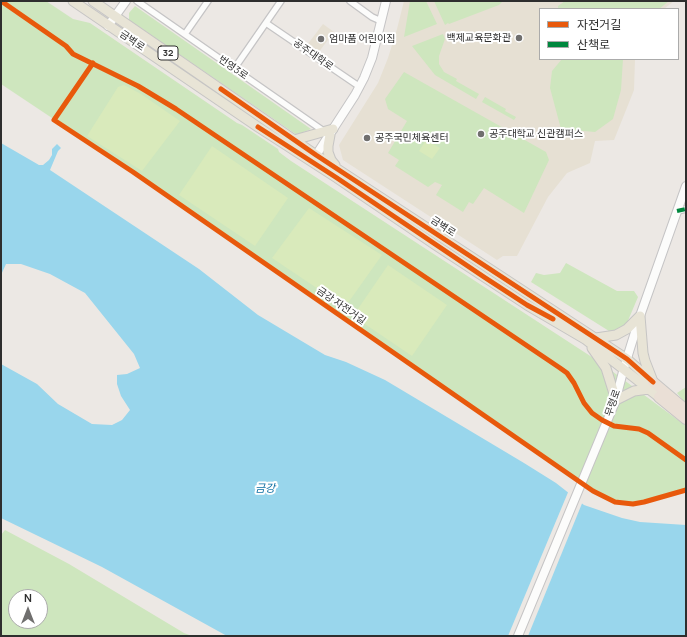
<!DOCTYPE html>
<meta charset="utf-8">
<style>
body{margin:0}
#map{position:relative;width:687px;height:637px;overflow:hidden;background:#ece8e4;font-family:Manrope,"Noto Sans KR",sans-serif}
canvas{display:block}
.frame{position:absolute;inset:0;border:2px solid #2e2e2e;pointer-events:none}
.legend{position:absolute;left:539px;top:8px;width:140px;height:52px;box-sizing:border-box;background:#fff;border:1px solid #ababab;margin:0;padding:5px 7px;list-style:none;font-size:12px;color:#2e2e2e}
.legend li{display:flex;align-items:center;gap:8px;height:20px}
.legend b{width:20px;border:1px solid #ababab}
.north{position:absolute;left:8px;top:589px;width:40px;height:40px;box-sizing:border-box;background:#fff;border:1px solid #ababab;border-radius:50%;rotate:0deg;font-size:11px;font-weight:700;line-height:16px;text-align:center;color:#2e2e2e}
.north::after{content:'';display:block;margin:auto;width:14px;height:18px;background:#706f6e;clip-path:polygon(50% 0,100% 100%,50% 72%,0 100%)}
</style>
<div id="map">
<canvas width="687" height="637"></canvas>
<div class="frame"></div>
<ul class="legend">
<li><b style="height:5px;background:#e8590c"></b>자전거길</li>
<li><b style="height:5px;background:#00873e"></b>산책로</li>
</ul>
<div class="north">N</div>
</div>
<script>
const g = document.querySelector('canvas').getContext('2d');
g.lineJoin = 'round';
function fillPath(path, color) {
  g.fillStyle = color;
  g.fill(path, 'evenodd');
}
function toPath(rows) {
  const path = new Path2D();
  for (const r of rows) {
    path.moveTo(r[0], r[1]);
    for (let i = 2; i < r.length; i += 2) path.lineTo(r[i], r[i + 1]);
  }
  return path;
}
function trace(path, color, width, dash) {
  g.strokeStyle = color;
  g.lineWidth = width;
  g.lineCap = dash ? 'butt' : 'round';
  g.setLineDash(dash || []);
  g.stroke(path);
}
function write(font, color, halo, rows, align = 'center') {
  g.font = font + ' Manrope,"Noto Sans KR",sans-serif';
  g.lineWidth = 4;
  g.setLineDash([]);
  g.textBaseline = 'middle';
  g.strokeStyle = halo;
  g.fillStyle = color;
  for (const [text, x, y, turn = 0] of rows) {
    g.save();
    g.translate(x, y);
    g.rotate((+turn || 0) * Math.PI / 180);
    g.textAlign = isNaN(turn) ? turn : align;
    if (halo) g.strokeText(text, 0, 0);
    g.fillText(text, 0, 0);
    g.restore();
  }
}
const education = toPath([
 [404,1,674,1,664,9,540,9,540,59,635,59,634,90,614,140,595,141,590,163,567,173,548,197,517,256,503,256,497,260,343,160,339,145,378,83,388,58,397,29],
 [323,24,334,32,318,53,307,45]
]);
const green = toPath([
 [1,1,46,1,73,19,90,23,237,123,242,125,278,149,279,152,291,161,601,363,686,426,686,490,644,502,633,504,615,502,593,491,133,172,1,84],
 [410,1,426,1,437,24,404,37],
 [434,1,503,1,499,5,449,24,448,23,445,25],
 [565,1,669,1,659,9,558,9,558,6],
 [135,6,311,129,297,135,129,20,129,13],
 [443,34,445,39,439,56,439,64,444,72,457,79,456,81,479,94,476,99,435,75,412,46],
 [562,59,623,59,621,90,613,119,595,132,561,129,550,88,552,71],
 [404,72,546,152,549,160,524,213,484,188,473,204,469,202,463,212,436,195,442,185,435,182,428,187,395,166,399,160,388,153,407,121,388,109,385,99],
 [485,97,506,109,505,111,516,117,514,120,482,102],
 [566,263,617,291,634,291,638,297,627,323,620,329,609,331,531,282,536,273,544,275,560,273],
 [686,387,686,404,677,393],
 [5,530,69,564,184,633,192,636,1,636,1,535],
 [16,597,40,597,40,621,16,621]
]);
const pitch = toPath([
 [124,85,141,94,180,121,142,171,87,136,118,87],
 [426,140,440,148,432,159,419,151],
 [212,146,288,198,255,246,179,195],
 [309,208,382,255,345,307,272,258],
 [388,265,447,305,412,356,353,316]
]);
const water = toPath([
 [1,143,39,165,43,165,49,160,52,155,52,149,57,144,61,148,58,151,50,170,199,269,258,315,325,355,346,362,385,380,524,463,556,483,584,505,622,518,640,522,686,525,686,636,227,636,102,567,1,518,1,364,37,384,58,404,92,424,112,425,122,420,130,410,121,396,117,384,117,375,127,374,140,368,134,354,85,293,50,274,21,264,6,264,1,275]
]);
const pier = toPath([
 [569,490,583,501,528,636,508,636]
]);
const street = toPath([
 [137,1,325,132],
 [350,1,372,17,381,21],
 [266,23,360,87],
 [185,34,208,1],
 [234,69,281,1],
 [677,211,686,209]
]);
const secondary = toPath([
 [108,26,126,1],
 [313,160,355,95,364,78,372,58,386,1],
 [518,636,615,402,624,368,640,316,686,186]
]);
const primary = toPath([
 [73,1,258,127,337,178,437,246,527,305,585,339,659,397],
 [93,1,316,155,627,359,653,382],
 [330,135,328,146,328,152,331,160,335,165],
 [294,140,333,129],
 [640,316,643,353,645,361,652,379],
 [596,338,616,335,627,329,640,316],
 [592,348,606,368,616,400,634,391,649,389]
]);
const highway = toPath([
 [653,382,686,410],
 [659,397,686,419]
]);
const quiet = toPath([
 [677,211,686,209]
]);
const cycleway = toPath([
 [1,1,66,46,73,54,138,86,176,109,560,368,567,373,574,383,584,403,592,413,602,420,614,426,639,429,648,433,686,460],
 [93,63,54,120,133,172,593,491,615,502,633,504,644,502,686,490],
 [221,89,316,155,627,359,653,382],
 [258,127,337,178,484,277,527,305,553,319]
]);
const markers = [
 [519,38,4,"#706f6e"],
 [321,39,4,"#706f6e"],
 [481,134,4,"#706f6e"],
 [367,138,4,"#706f6e"]
];
const shields = [
 [168,53,20]
];
const shieldNames = [
 ["32",168,53]
];
const poiNames = [
 ["백제교육문화관",511,38,"right"],
 ["엄마품 어린이집",329,39],
 ["공주대학교 신관캠퍼스",489,134],
 ["공주국민체육센터",375,138]
];
const streetNames = [
 ["금벽로",132,41,34],
 ["공주대학로",313,55,35],
 ["번영3로",233,68,35],
 ["금벽로",443,227,33],
 ["금강 자전거길",341,306,35],
 ["무령로",613,403,-71]
];
const waterNames = [
 ["금강",265,489]
];
fillPath(education, '#e6e0d3');
fillPath(green, '#cee6be');
fillPath(pitch, '#d9eabb');
fillPath(water, '#99d6ec');
fillPath(pier, '#ece8e4');
trace(street, '#c5c4c5', 8);
trace(secondary, '#c5c4c5', 10);
trace(primary, '#c6c5c4', 11);
trace(highway, '#c6c5c4', 12);
trace(street, '#fcfcfb', 5.5);
trace(secondary, '#fcfcfb', 8);
trace(primary, '#e8e4d6', 9);
trace(highway, '#eadfd6', 10);
trace(quiet, '#00873e', 4, [8, 4]);
trace(cycleway, '#e8590c', 5);
for (const [x, y, r, color] of markers) {
  const dot = new Path2D();
  dot.arc(x, y, r, 0, 2 * Math.PI);
  g.fillStyle = color;
  g.fill(dot);
  trace(dot, '#fff', 1.5);
}
for (const [x, y, w] of shields) {
  const box = new Path2D();
  box.roundRect(x - w / 2, y - 7, w, 14, 3);
  g.fillStyle = '#fff';
  g.fill(box);
  trace(box, '#2e2e2e', 1);
}
write('bold 9px', '#2e2e2e', null, shieldNames);
write('10px', '#2e2e2e', '#fff', poiNames, 'left');
write('10px', '#2e2e2e', '#fff', streetNames);
write('italic 11px', '#0d6fa3', '#fff', waterNames);
</script>
